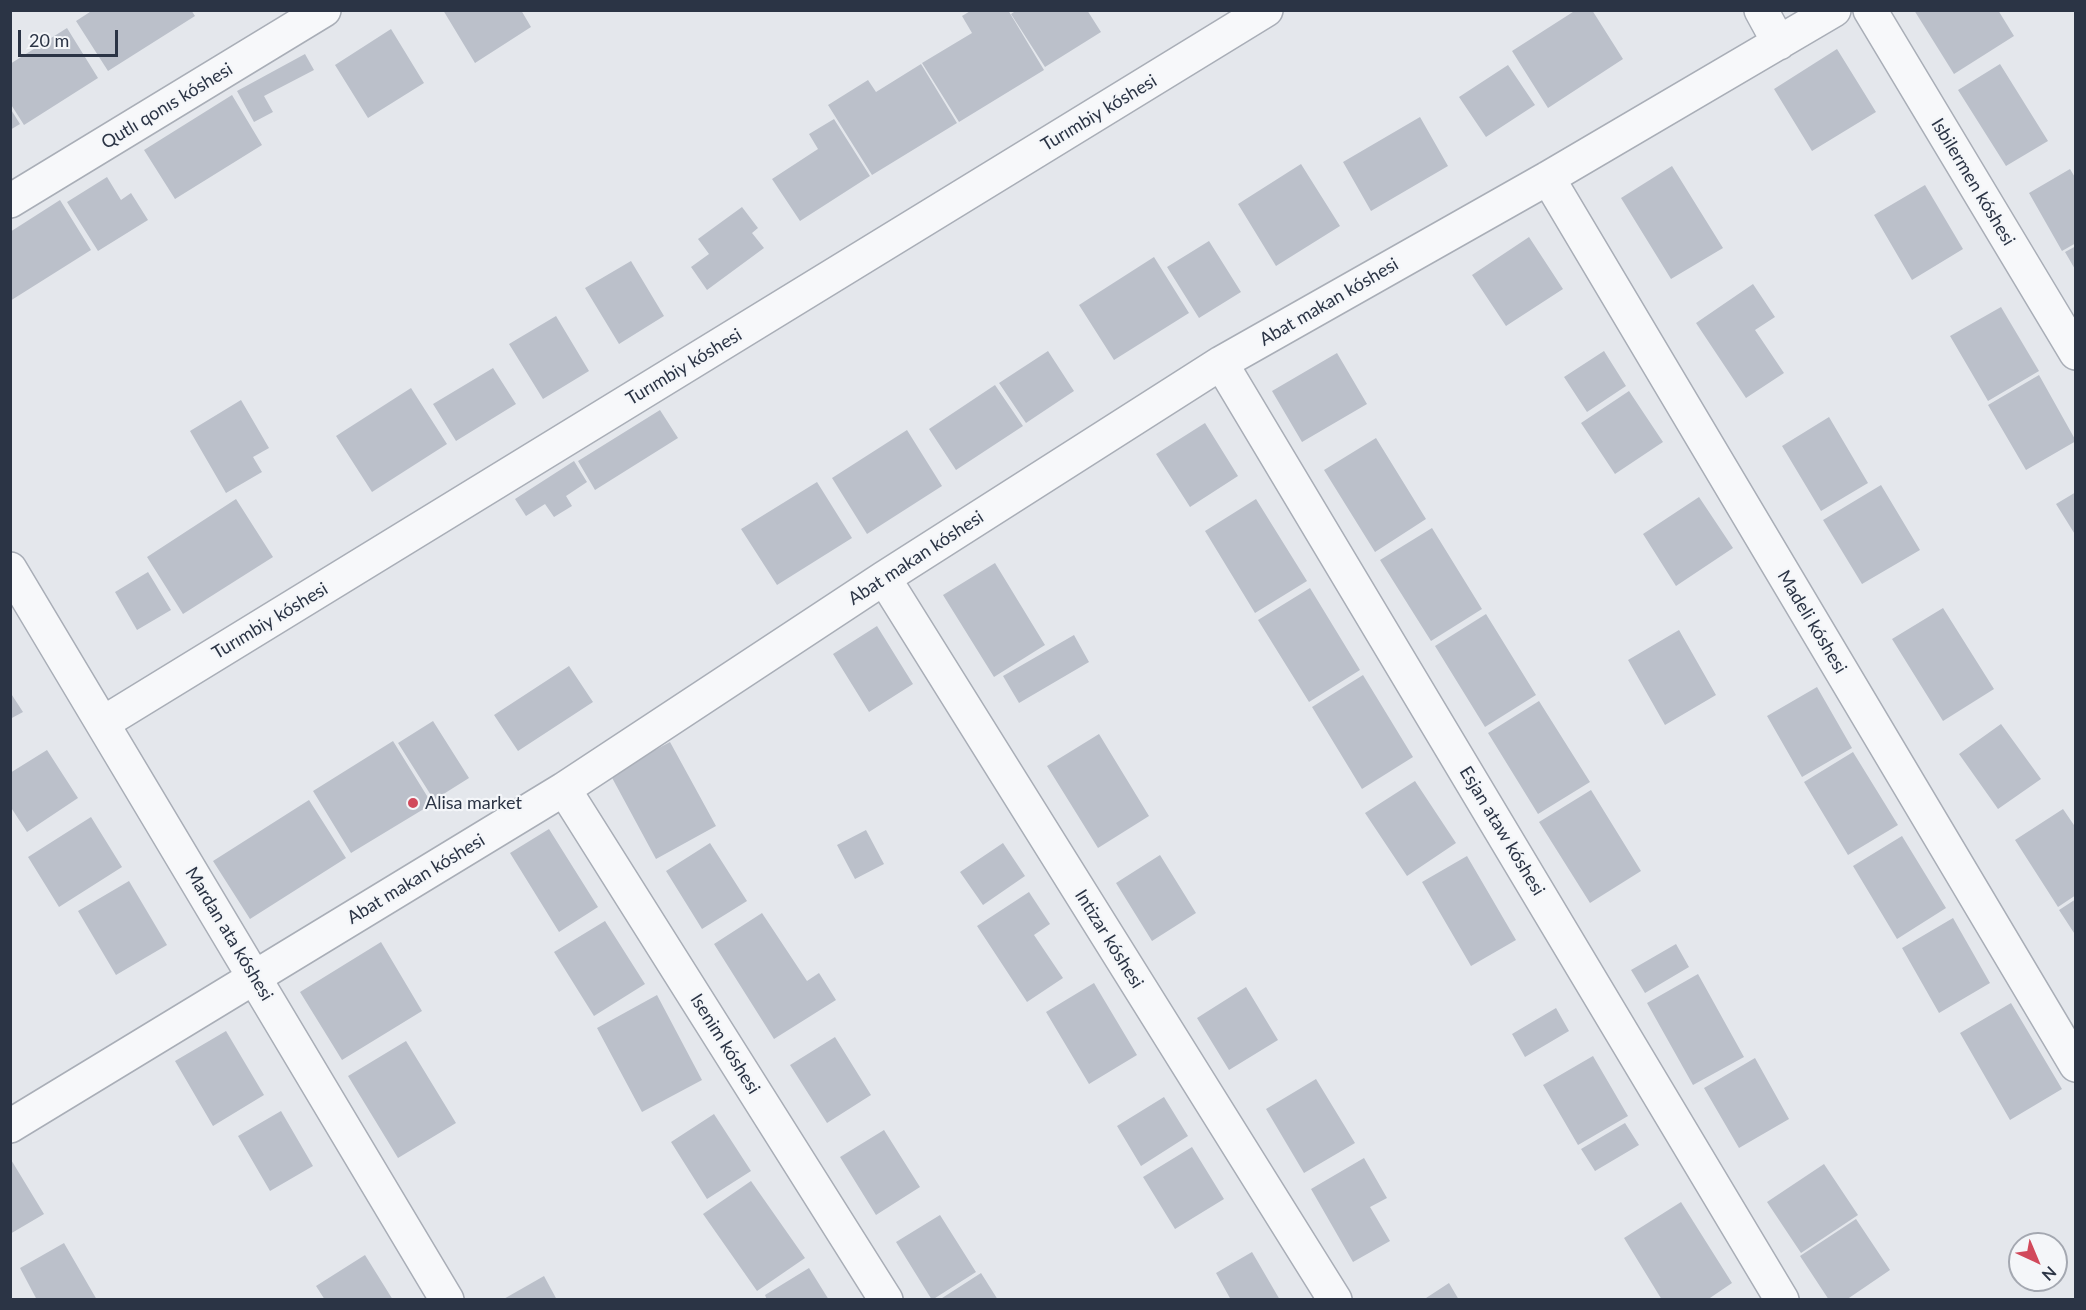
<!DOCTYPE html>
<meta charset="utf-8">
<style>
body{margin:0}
#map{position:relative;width:2086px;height:1310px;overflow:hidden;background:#e4e7ec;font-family:Lato,sans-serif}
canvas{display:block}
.frame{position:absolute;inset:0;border:12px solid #2b3445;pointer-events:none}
.north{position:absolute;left:2008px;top:1232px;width:60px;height:60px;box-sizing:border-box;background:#f4f6f9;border:2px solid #a4a8b1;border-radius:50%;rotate:136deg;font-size:16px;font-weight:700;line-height:24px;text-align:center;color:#2b3445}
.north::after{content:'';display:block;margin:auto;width:21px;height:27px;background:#d1495b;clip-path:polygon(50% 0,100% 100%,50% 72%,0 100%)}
.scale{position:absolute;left:18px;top:30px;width:100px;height:27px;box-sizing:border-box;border:3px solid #2b3445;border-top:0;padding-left:8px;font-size:18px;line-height:21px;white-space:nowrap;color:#2b3445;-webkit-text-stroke:4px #f4f6f9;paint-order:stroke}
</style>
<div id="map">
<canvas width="2086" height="1310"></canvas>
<div class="frame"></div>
<div class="north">N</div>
<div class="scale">20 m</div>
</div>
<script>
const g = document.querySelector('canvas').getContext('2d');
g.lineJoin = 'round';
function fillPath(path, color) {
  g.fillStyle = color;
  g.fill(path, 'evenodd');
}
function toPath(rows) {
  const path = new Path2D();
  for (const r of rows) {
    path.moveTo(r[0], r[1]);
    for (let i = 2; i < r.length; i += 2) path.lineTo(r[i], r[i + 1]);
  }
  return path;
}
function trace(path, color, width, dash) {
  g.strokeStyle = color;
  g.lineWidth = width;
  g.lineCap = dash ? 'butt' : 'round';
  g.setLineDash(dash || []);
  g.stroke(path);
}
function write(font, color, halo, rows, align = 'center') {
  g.font = font + ' Lato,sans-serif';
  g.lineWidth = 4.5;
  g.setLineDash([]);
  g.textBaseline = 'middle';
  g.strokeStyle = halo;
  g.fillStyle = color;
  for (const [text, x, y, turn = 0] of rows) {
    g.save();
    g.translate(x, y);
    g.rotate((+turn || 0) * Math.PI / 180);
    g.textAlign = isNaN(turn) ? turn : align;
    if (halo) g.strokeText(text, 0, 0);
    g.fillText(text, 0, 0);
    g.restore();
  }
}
const building = toPath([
 [93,10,191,10,195,16,108,71,76,21],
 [443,10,521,10,531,27,475,63],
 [972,10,1008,10,1044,70,959,122,922,63,972,33,962,16],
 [1017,10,1087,10,1101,32,1045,67,1011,14],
 [1576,10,1592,10,1623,59,1548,108,1512,51],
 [1914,10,1998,10,2014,36,1954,74],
 [67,28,98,78,24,125,10,103,10,64],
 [391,29,424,83,368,118,335,65],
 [1837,49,1876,112,1812,151,1774,89],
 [305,54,314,70,264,96,273,112,254,122,237,91],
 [921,64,957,123,872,175,828,105,868,80,876,92],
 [2000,64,2048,141,2006,166,1958,90],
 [1508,65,1535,105,1486,137,1459,97],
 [232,95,262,145,175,199,144,150],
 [10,108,20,124,10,130],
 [1420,117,1448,166,1371,211,1343,162],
 [834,119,870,176,800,221,772,179,818,149,809,134],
 [1301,164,1340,226,1276,266,1238,204],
 [1672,166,1723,248,1671,279,1621,198],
 [2070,169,2076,179,2076,243,2062,251,2029,193],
 [107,177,121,200,131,193,148,220,98,251,67,202],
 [1925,185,1963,249,1912,280,1874,215],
 [60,200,91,250,10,301,10,232],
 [742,207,758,228,752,233,764,248,707,290,691,267,709,254,698,239],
 [1529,237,1563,289,1506,326,1472,275],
 [1209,241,1241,292,1199,318,1167,267],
 [2076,246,2076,271,2065,252],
 [1154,257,1189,313,1114,360,1079,305],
 [631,261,664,316,619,344,585,288],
 [1753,284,1775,317,1755,330,1784,373,1746,398,1696,323],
 [2001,307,2039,371,1988,401,1950,336],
 [556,316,589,371,543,399,509,344],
 [1048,351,1074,391,1026,423,999,383],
 [1604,351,1626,386,1587,412,1564,377],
 [1337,353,1367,404,1302,442,1272,391],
 [493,368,516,404,456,441,433,404],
 [2039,375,2076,441,2026,470,1988,405],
 [995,385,1023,426,956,470,929,429],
 [411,388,447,444,372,492,336,436],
 [1629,391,1663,442,1615,474,1581,423],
 [241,400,269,448,253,457,262,472,226,493,190,431],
 [660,410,678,438,595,490,578,461],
 [1829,417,1868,483,1821,511,1782,446],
 [1205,423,1238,476,1190,507,1156,454],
 [907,430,942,486,867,534,832,478],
 [1376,438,1426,519,1375,552,1324,470],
 [574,461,587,482,566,496,572,506,554,517,545,504,526,516,515,499],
 [817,482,852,538,777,585,741,529],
 [1881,485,1920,550,1862,584,1823,520],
 [2076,492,2076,536,2056,504],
 [1699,497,1733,548,1676,586,1643,534],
 [236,499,273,557,183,614,147,557],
 [1256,499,1307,581,1255,613,1205,531],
 [1432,528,1482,609,1431,641,1380,560],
 [995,563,1045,645,994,677,943,595],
 [148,572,171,610,137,630,115,592],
 [1310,588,1360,670,1309,702,1258,620],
 [1943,608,1994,689,1943,721,1892,639],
 [1486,614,1536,695,1485,727,1435,646],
 [877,626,913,684,869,712,833,654],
 [1679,630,1716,695,1665,725,1628,660],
 [1074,635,1089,662,1019,703,1003,676],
 [569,666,593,702,518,751,494,715],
 [1363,675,1413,757,1362,789,1312,707],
 [1817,687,1852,748,1802,777,1767,716],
 [10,692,23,712,10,719],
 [1539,701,1590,782,1538,814,1488,733],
 [433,721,469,778,434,800,398,743],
 [2001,724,2041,779,1998,809,1959,754],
 [1099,734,1149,816,1098,848,1047,766],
 [393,741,432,804,351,853,313,791],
 [670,742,716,826,656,859,610,774],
 [47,750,78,798,27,832,10,806,10,773],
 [1853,752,1898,825,1848,855,1804,782],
 [1415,781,1456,843,1407,876,1365,813],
 [1591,790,1641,871,1590,903,1539,822],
 [309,800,346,858,250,919,213,861],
 [2063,809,2076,828,2076,895,2058,907,2015,840],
 [91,817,122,867,59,907,28,857],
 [549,829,598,907,559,932,510,853],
 [866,830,884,864,855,879,837,845],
 [1902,836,1946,908,1897,939,1853,866],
 [710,843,747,901,702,929,666,871],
 [1003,843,1025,876,983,905,960,872],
 [1160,855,1196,913,1152,941,1116,883],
 [1467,856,1516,940,1471,966,1422,882],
 [129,881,167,945,116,975,78,911],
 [1029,892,1050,924,1034,935,1063,978,1027,1002,977,926],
 [2076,899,2076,936,2059,910],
 [762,913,807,981,819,973,836,1000,774,1039,714,944],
 [1953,918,1990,983,1939,1013,1902,948],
 [605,921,645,984,594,1016,554,952],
 [381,942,422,1011,342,1060,300,992],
 [1676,944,1689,967,1645,993,1631,970],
 [1698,974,1744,1057,1693,1085,1647,1003],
 [1094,983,1137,1055,1089,1084,1046,1012],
 [1246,987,1278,1040,1229,1070,1197,1018],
 [657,995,702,1080,642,1112,597,1028],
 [2011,1003,2062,1089,2010,1120,1960,1033],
 [1556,1008,1569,1031,1525,1057,1512,1034],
 [226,1031,264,1095,213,1126,175,1061],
 [835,1037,871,1095,827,1123,790,1065],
 [406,1041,456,1123,398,1158,348,1076],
 [1593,1056,1628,1116,1578,1145,1543,1085],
 [1755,1058,1789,1119,1739,1148,1704,1088],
 [1316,1079,1355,1143,1304,1173,1266,1109],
 [1164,1097,1188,1136,1141,1166,1117,1126],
 [281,1111,313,1166,270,1191,238,1136],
 [714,1114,751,1171,707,1199,671,1142],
 [1625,1123,1639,1145,1595,1171,1581,1149],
 [884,1130,920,1187,876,1215,840,1157],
 [1192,1147,1224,1199,1175,1229,1143,1177],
 [10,1158,44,1214,10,1234],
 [1364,1158,1387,1198,1370,1207,1390,1241,1353,1262,1311,1189],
 [1824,1164,1858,1215,1801,1253,1767,1202],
 [751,1181,805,1258,757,1291,703,1214],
 [1681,1202,1732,1283,1707,1300,1662,1300,1624,1238],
 [940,1215,976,1272,932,1300,896,1242],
 [1856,1219,1890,1270,1846,1300,1829,1300,1800,1256],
 [64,1243,97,1300,37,1300,20,1268],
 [1252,1252,1280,1300,1231,1300,1216,1273],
 [365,1255,393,1300,325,1300,316,1286],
 [809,1268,829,1300,767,1300,765,1295],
 [981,1273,998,1300,939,1300],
 [544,1276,557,1300,502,1300],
 [1449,1283,1459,1300,1423,1300]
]);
const minor = toPath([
 [1761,10,1779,43],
 [1870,10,2076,353],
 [1548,178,2076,1065],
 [10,201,324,10],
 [1221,363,1782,1300],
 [10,569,447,1300],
 [884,578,1335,1300],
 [103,723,1266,10],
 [564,789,886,1300],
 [10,1126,564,789,884,578,1221,363,1548,178,1834,10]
]);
const markers = [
 [413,803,6,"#d1495b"]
];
const streetNames = [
 ["Qutlı qonıs kóshesi",167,106,-31],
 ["Turımbiy kóshesi",1099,113,-31],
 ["Isbilermen kóshesi",1973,182,59],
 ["Abat makan kóshesi",1329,302,-30],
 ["Turımbiy kóshesi",684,367,-31],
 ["Abat makan kóshesi",916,558,-33],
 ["Turımbiy kóshesi",270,621,-31],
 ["Madeli kóshesi",1812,622,59],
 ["Esjan ataw kóshesi",1502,831,59],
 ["Abat makan kóshesi",416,879,-31],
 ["Mardan ata kóshesi",229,934,59],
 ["Intizar kóshesi",1109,939,58],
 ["Isenim kóshesi",725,1044,58]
];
const poiNames = [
 ["Alisa market",425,803]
];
fillPath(building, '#bbc0ca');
trace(minor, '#a9aeb7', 36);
trace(minor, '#f7f8fa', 33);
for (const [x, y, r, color] of markers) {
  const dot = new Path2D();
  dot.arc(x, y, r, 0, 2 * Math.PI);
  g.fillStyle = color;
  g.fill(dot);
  trace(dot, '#f4f6f9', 2);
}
write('18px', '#2b3445', '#f4f6f9', streetNames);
write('18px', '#2b3445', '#f4f6f9', poiNames, 'left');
</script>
